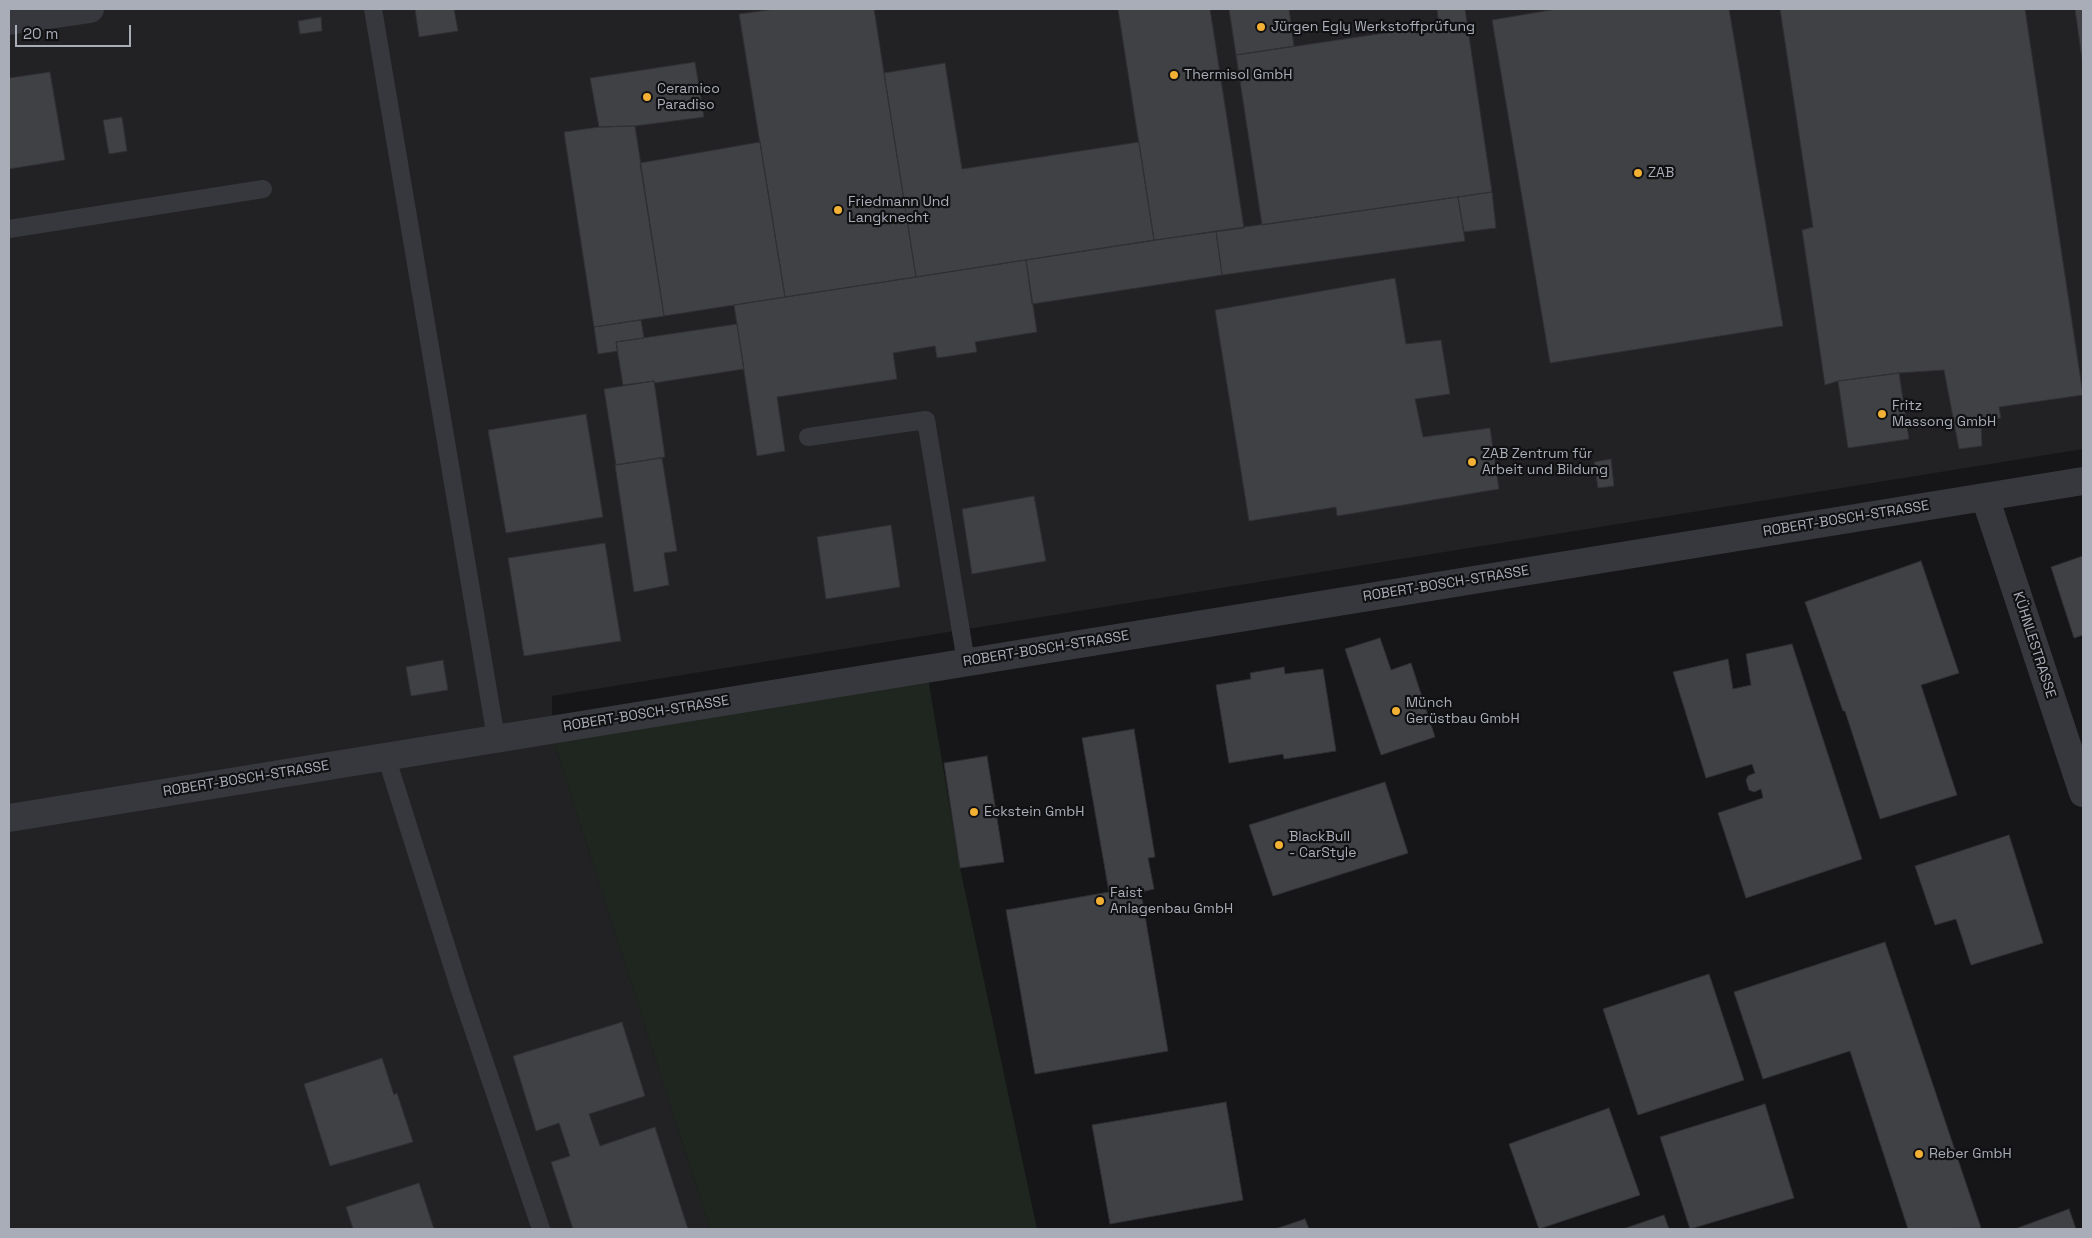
<!DOCTYPE html>
<meta charset="utf-8">
<style>
body{margin:0}
#map{position:relative;width:2092px;height:1238px;overflow:hidden;background:#161618;font-family:"Space Grotesk",sans-serif}
canvas{display:block}
.frame{position:absolute;inset:0;border:10px solid #a8adb8;pointer-events:none}
.scale{position:absolute;left:15px;top:25px;width:116px;height:22px;box-sizing:border-box;border:2px solid #a8adb8;border-top:0;padding-left:6px;font-size:15px;line-height:18px;white-space:nowrap;color:#a8adb8;-webkit-text-stroke:4px #111113;paint-order:stroke}
</style>
<div id="map">
<canvas width="2092" height="1238"></canvas>
<div class="frame"></div>
<div class="scale">20 m</div>
</div>
<script>
const g = document.querySelector('canvas').getContext('2d');
g.lineJoin = 'round';
function fillPath(path, color) {
  g.fillStyle = color;
  g.fill(path, 'evenodd');
}
function toPath(rows) {
  const path = new Path2D();
  for (const r of rows) {
    path.moveTo(r[0], r[1]);
    for (let i = 2; i < r.length; i += 2) path.lineTo(r[i], r[i + 1]);
  }
  return path;
}
function trace(path, color, width, dash) {
  g.strokeStyle = color;
  g.lineWidth = width;
  g.lineCap = dash ? 'butt' : 'round';
  g.setLineDash(dash || []);
  g.stroke(path);
}
function write(font, color, halo, rows, align = 'center') {
  g.font = font + ' "Space Grotesk",sans-serif';
  g.lineWidth = 4.5;
  g.setLineDash([]);
  g.textBaseline = 'middle';
  g.strokeStyle = halo;
  g.fillStyle = color;
  for (const [text, x, y, turn = 0] of rows) {
    g.save();
    g.translate(x, y);
    g.rotate((+turn || 0) * Math.PI / 180);
    g.textAlign = isNaN(turn) ? turn : align;
    if (halo) g.strokeText(text, 0, 0);
    g.fillText(text, 0, 0);
    g.restore();
  }
}
const built = toPath([
 [9,9,2083,9,2083,449,552,696,552,736,710,1229,9,1229]
]);
const green = toPath([
 [928,678,960,868,1037,1229,710,1229,552,736]
]);
const building = toPath([
 [415,9,454,9,458,31,419,37,415,9],
 [775,9,874,9,916,277,785,297,739,14,775,9],
 [1118,9,1210,9,1244,228,1154,240,1118,9],
 [1229,9,1289,9,1294,46,1236,55,1229,9],
 [1443,9,1465,9,1492,192,1262,225,1236,55,1439,25,1437,10,1443,9],
 [1556,9,1729,9,1783,326,1550,363,1492,20,1556,9],
 [1780,9,2025,9,2083,395,1999,407,2001,418,1981,423,1982,446,1959,449,1944,370,1899,373,1838,381,1825,385,1802,230,1813,227,1780,9],
 [2075,9,2083,9,2083,66,2075,9],
 [321,17,322,31,300,34,298,21,321,17],
 [695,62,704,117,635,126,599,127,590,78,695,62],
 [945,63,962,169,1139,142,1154,240,916,277,884,73,945,63],
 [50,72,65,160,9,169,9,78,50,72],
 [122,117,127,151,109,154,103,120,122,117],
 [635,126,664,316,594,327,564,132,599,127,635,126],
 [760,142,785,297,664,316,640,163,760,142],
 [1492,192,1496,228,1464,232,1458,197,1492,192],
 [1458,197,1465,241,1222,275,1216,231,1458,197],
 [1216,231,1222,275,1032,304,1026,260,1216,231],
 [1026,260,1037,332,975,342,977,352,937,358,935,346,893,353,897,379,777,397,785,451,757,456,734,305,1026,260],
 [1395,278,1406,344,1441,340,1450,394,1415,399,1423,437,1490,428,1499,489,1337,516,1336,507,1249,521,1215,310,1395,278],
 [641,320,644,338,616,342,618,351,598,354,594,327,641,320],
 [737,324,744,369,654,383,654,381,623,385,616,342,737,324],
 [1899,373,1909,439,1848,448,1838,381,1899,373],
 [654,381,665,457,616,465,604,389,654,381],
 [586,414,603,517,506,533,488,430,586,414],
 [662,458,677,551,664,553,669,585,634,592,615,465,662,458],
 [1611,459,1614,486,1598,488,1594,462,1611,459],
 [1034,496,1046,561,972,574,962,509,1034,496],
 [891,525,900,587,826,599,817,537,891,525],
 [605,543,621,641,524,656,508,558,605,543],
 [2083,556,2083,635,2074,638,2051,567,2083,556],
 [1921,561,1959,673,1921,685,1957,795,1880,819,1845,711,1843,711,1805,602,1921,561],
 [1380,638,1391,670,1411,663,1435,737,1381,755,1345,649,1380,638],
 [1792,644,1862,859,1746,898,1718,813,1763,798,1761,789,1754,792,1749,790,1746,780,1748,776,1755,773,1752,764,1706,778,1673,672,1728,659,1733,689,1751,685,1746,654,1792,644],
 [443,660,448,690,411,696,406,667,443,660],
 [1284,667,1285,674,1323,669,1336,751,1284,759,1283,754,1229,763,1216,685,1251,679,1250,673,1284,667],
 [1134,729,1155,857,1148,858,1154,889,1141,892,1168,1051,1035,1074,1006,910,1109,892,1082,738,1134,729],
 [987,756,1004,862,960,868,944,763,987,756],
 [1385,782,1408,853,1273,896,1249,825,1385,782],
 [2009,835,2043,943,1971,965,1956,919,1935,925,1915,866,2009,835],
 [1885,942,1981,1228,1908,1229,1850,1051,1763,1079,1734,992,1885,942],
 [1709,974,1744,1080,1638,1115,1603,1009,1709,974],
 [622,1022,645,1096,589,1114,600,1146,655,1127,688,1229,573,1229,551,1162,570,1156,559,1123,536,1131,513,1056,622,1022],
 [382,1058,394,1095,397,1093,413,1142,330,1166,304,1084,382,1058],
 [1226,1102,1243,1200,1110,1224,1092,1125,1226,1102],
 [1765,1104,1794,1198,1690,1229,1660,1137,1765,1104],
 [1609,1108,1640,1195,1539,1229,1509,1144,1609,1108],
 [419,1183,434,1229,353,1229,346,1207,419,1183],
 [2069,1209,2076,1229,2015,1229,2069,1209],
 [1664,1215,1669,1229,1623,1229,1664,1215],
 [1305,1219,1309,1229,1275,1229,1305,1219]
]);
const service = toPath([
 [373,9,496,738],
 [9,229,263,189],
 [808,437,926,420,966,662],
 [386,756,460,990,541,1229]
]);
const minor = toPath([
 [9,21,90,9],
 [1985,497,2083,793],
 [9,818,2083,481]
]);
const markers = [
 [1261,27,5,"#f2b134"],
 [1174,75,5,"#f2b134"],
 [647,97,5,"#f2b134"],
 [1638,173,5,"#f2b134"],
 [838,210,5,"#f2b134"],
 [1882,414,5,"#f2b134"],
 [1472,462,5,"#f2b134"],
 [1396,711,5,"#f2b134"],
 [974,812,5,"#f2b134"],
 [1279,845,5,"#f2b134"],
 [1100,901,5,"#f2b134"],
 [1919,1154,5,"#f2b134"]
];
const poiNames = [
 ["Jürgen Egly Werkstoffprüfung",1271,27],
 ["Thermisol GmbH",1184,75],
 ["Ceramico",657,89],
 ["Paradiso",657,105],
 ["ZAB",1648,173],
 ["Friedmann Und",848,202],
 ["Langknecht",848,218],
 ["Fritz",1892,406],
 ["Massong GmbH",1892,422],
 ["ZAB Zentrum für",1482,454],
 ["Arbeit und Bildung",1482,470],
 ["Münch",1406,703],
 ["Gerüstbau GmbH",1406,719],
 ["Eckstein GmbH",984,812],
 ["BlackBull",1289,837],
 ["- CarStyle",1289,853],
 ["Faist",1110,893],
 ["Anlagenbau GmbH",1110,909],
 ["Reber GmbH",1929,1154]
];
const streetNames = [
 ["ROBERT-BOSCH-STRASSE",1846,519,-9],
 ["ROBERT-BOSCH-STRASSE",1446,584,-9],
 ["KÜHNLESTRASSE",2034,645,72],
 ["ROBERT-BOSCH-STRASSE",1046,649,-9],
 ["ROBERT-BOSCH-STRASSE",646,714,-9],
 ["ROBERT-BOSCH-STRASSE",246,779,-9]
];
fillPath(built, '#222225');
fillPath(green, '#1e261f');
fillPath(building, '#404145');
trace(building, '#303034', 1);
trace(service, '#37383d', 18);
trace(minor, '#37383d', 28);
for (const [x, y, r, color] of markers) {
  const dot = new Path2D();
  dot.arc(x, y, r, 0, 2 * Math.PI);
  g.fillStyle = color;
  g.fill(dot);
  trace(dot, '#111113', 2);
}
write('14px', '#a8adb8', '#111113', poiNames, 'left');
write('14px', '#a8adb8', '#111113', streetNames);
</script>
